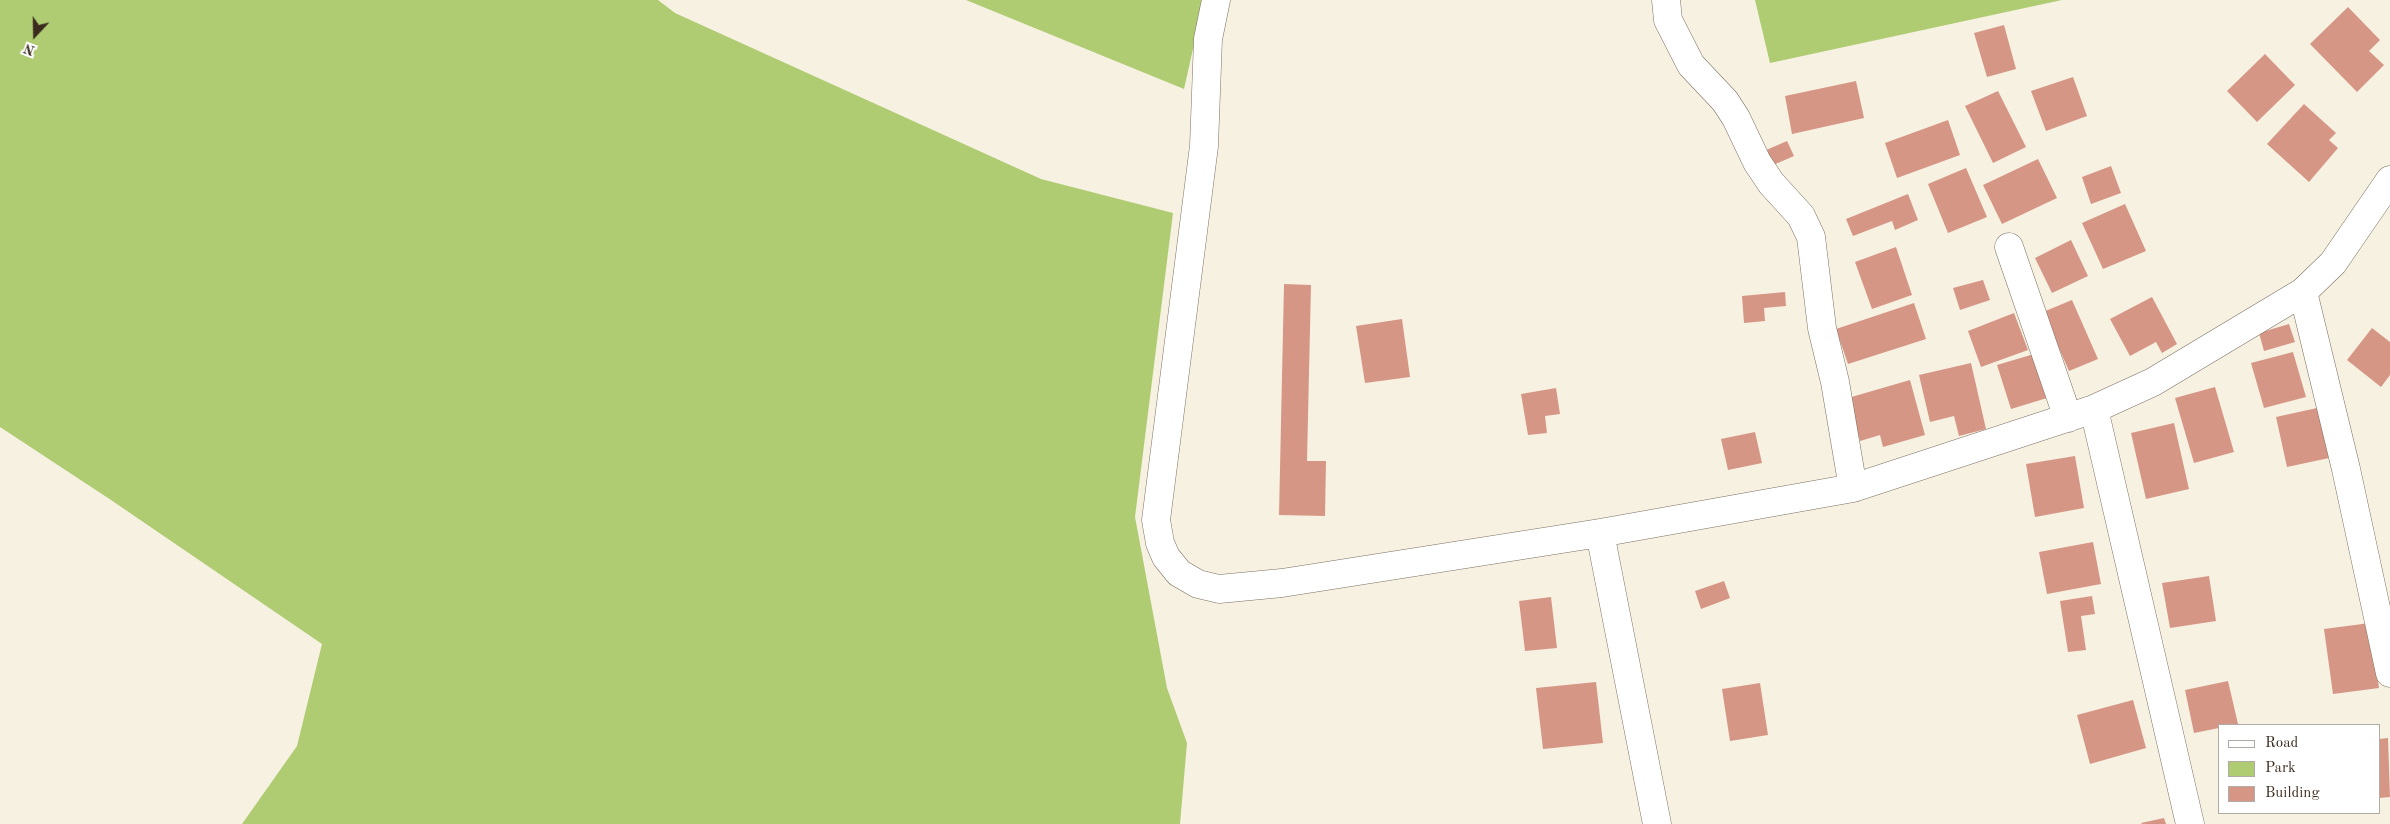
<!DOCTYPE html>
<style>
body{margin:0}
#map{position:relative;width:2390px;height:824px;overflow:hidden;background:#f7f1e2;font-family:"Old Standard TT",serif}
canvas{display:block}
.legend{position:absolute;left:2218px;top:724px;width:162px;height:90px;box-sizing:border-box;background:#fff;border:1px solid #b1aaa5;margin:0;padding:6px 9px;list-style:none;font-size:15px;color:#3b2a1e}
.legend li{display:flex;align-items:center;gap:10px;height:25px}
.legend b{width:25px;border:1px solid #b1aaa5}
.north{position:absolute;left:10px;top:10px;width:50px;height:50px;-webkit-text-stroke:4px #fff;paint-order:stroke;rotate:201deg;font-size:14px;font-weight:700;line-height:20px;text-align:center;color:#3b2a1e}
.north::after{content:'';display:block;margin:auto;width:18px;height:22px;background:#3b2a1e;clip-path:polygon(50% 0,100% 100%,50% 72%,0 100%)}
</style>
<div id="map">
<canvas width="2390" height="824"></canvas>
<ul class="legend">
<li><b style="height:6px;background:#fff"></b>Road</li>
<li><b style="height:14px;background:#afcc73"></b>Park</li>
<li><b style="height:14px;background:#d69685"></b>Building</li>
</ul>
<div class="north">N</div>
</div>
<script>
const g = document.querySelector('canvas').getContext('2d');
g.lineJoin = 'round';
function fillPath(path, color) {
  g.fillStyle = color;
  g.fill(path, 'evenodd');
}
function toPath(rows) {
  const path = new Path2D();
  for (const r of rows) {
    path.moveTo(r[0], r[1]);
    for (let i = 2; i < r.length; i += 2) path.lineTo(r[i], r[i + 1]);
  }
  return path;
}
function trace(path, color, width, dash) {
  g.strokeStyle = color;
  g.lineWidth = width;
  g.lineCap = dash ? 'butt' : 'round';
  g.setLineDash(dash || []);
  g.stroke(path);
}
const green = toPath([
 [0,0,658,0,675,13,1041,179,1173,213,1135,517,1167,688,1187,743,1180,824,242,824,297,746,322,644,111,500,0,427],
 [966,0,1204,0,1184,89],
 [1755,0,2062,0,1770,63]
]);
const building = toPath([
 [2348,7,2380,40,2369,51,2384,65,2357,92,2310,44],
 [2004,25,2016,69,1987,77,1974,33],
 [2265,54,2295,85,2257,122,2227,91],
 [2073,77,2087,116,2046,131,2031,91],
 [1856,81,1864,118,1792,134,1785,96],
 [1998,91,2026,147,1993,163,1965,106],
 [2304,104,2336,133,2329,140,2338,148,2309,182,2267,144],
 [1948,120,1960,155,1897,178,1885,143],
 [1787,141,1794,156,1771,166,1764,151],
 [2038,159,2057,198,2002,224,1983,185],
 [2111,166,2121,193,2091,204,2082,177],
 [1966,168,1987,217,1948,233,1928,184],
 [1908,194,1918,220,1895,230,1892,221,1853,236,1846,219],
 [2125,204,2146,251,2103,269,2082,223],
 [2071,240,2088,276,2052,293,2035,258],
 [1896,247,1912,295,1872,309,1855,262],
 [1983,280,1990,300,1960,310,1953,288],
 [1284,284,1311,285,1307,461,1326,461,1325,516,1279,515],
 [1785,292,1786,306,1764,308,1765,321,1744,323,1742,296],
 [2152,297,2177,344,2162,353,2156,342,2130,356,2110,319],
 [2072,300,2098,359,2069,371,2043,312],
 [1914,303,1926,339,1848,364,1836,329],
 [2014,313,2028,350,1981,367,1968,331],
 [1402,319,1410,377,1365,383,1356,326],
 [2289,324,2295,342,2264,351,2259,333],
 [2372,328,2390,342,2390,375,2381,387,2347,360],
 [2293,352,2306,397,2264,408,2251,363],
 [2034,354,2047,398,2011,409,1997,365],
 [1971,363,1986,429,1959,436,1954,416,1930,422,1919,375],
 [1910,380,1925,435,1883,447,1880,435,1860,441,1848,398],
 [2215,387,2234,452,2194,463,2175,398],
 [1556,388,1560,414,1545,416,1547,433,1528,435,1521,394],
 [2317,408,2329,458,2287,467,2276,417],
 [2174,423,2189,489,2146,499,2131,433],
 [1755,432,1762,463,1728,470,1721,439],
 [2075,456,2084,508,2035,517,2026,464],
 [2093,542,2101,584,2047,594,2039,552],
 [2209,576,2216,621,2170,628,2162,583],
 [1724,581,1730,598,1701,609,1695,591],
 [2092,596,2095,614,2081,616,2086,650,2068,652,2060,601],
 [1551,597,1557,648,1525,651,1519,601],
 [2370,623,2379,688,2333,694,2324,629],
 [2228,681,2238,724,2219,725,2219,728,2194,733,2185,690],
 [1596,682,1603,743,1543,749,1536,688],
 [1760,683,1768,735,1730,741,1722,689],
 [2133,700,2146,748,2090,764,2077,715],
 [2388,738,2390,797,2379,798,2379,739],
 [2164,818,2166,824,2142,824,2141,823]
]);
const minor = toPath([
 [1216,0,1208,39,1204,146,1156,520,1160,543,1166,557,1179,573,1198,584,1219,589,1282,583,1600,533,1853,488,2094,409,2153,382,2303,292,2333,263,2390,180],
 [1666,0,1668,20,1691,65,1725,101,1736,118,1757,162,1771,183,1801,216,1811,237,1822,328,1835,382,1853,488],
 [2009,247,2068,418],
 [2303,292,2346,469,2390,673],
 [2094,409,2190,824],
 [1600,533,1657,824]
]);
fillPath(green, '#afcc73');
fillPath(building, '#d69685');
trace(minor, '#7d7063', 29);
trace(minor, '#fff', 28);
</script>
